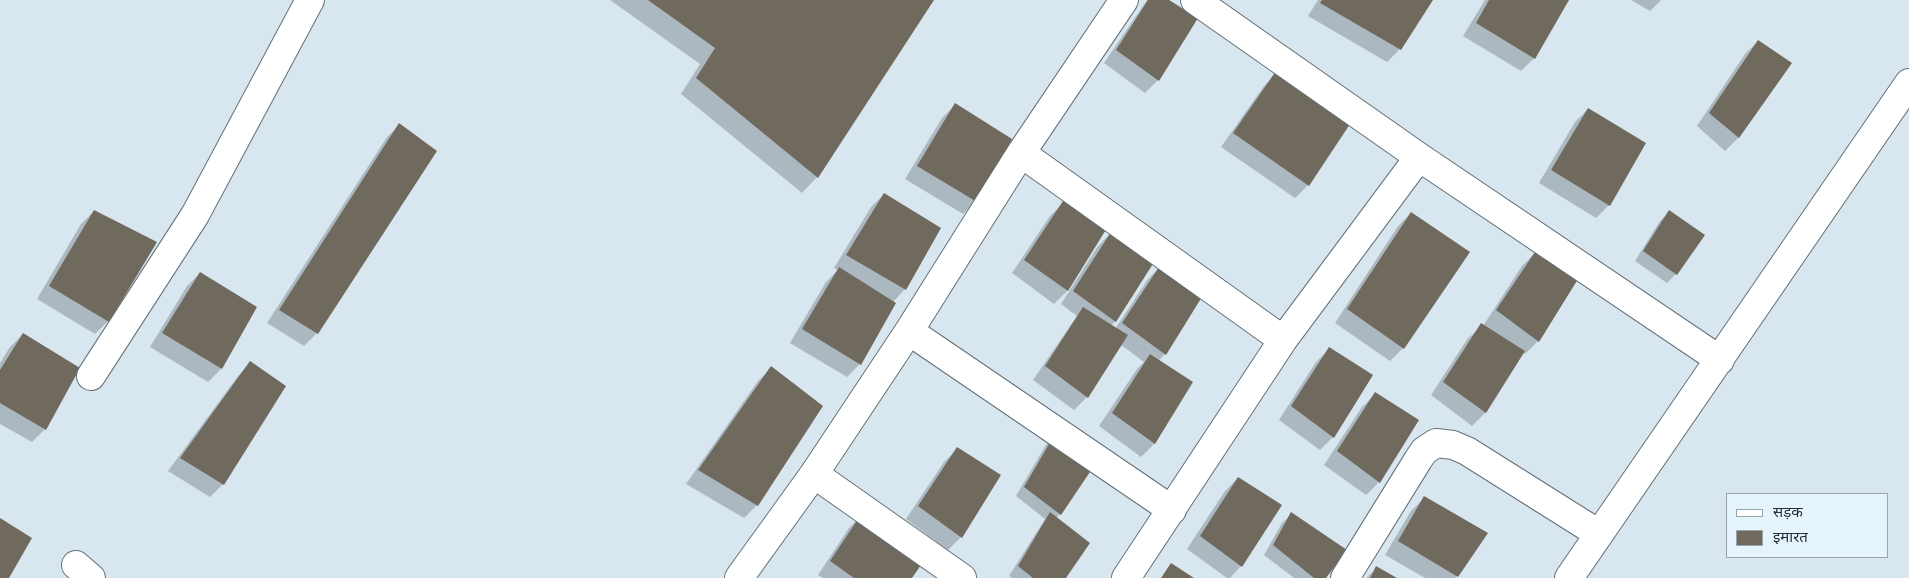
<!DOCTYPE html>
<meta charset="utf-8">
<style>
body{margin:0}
#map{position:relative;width:1909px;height:578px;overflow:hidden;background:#d7e6ef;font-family:"PT Sans","Noto Sans Devanagari",sans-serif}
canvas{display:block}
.legend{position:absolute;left:1726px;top:493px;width:162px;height:65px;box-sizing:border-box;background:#e4f3fc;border:1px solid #98a4aa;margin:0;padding:6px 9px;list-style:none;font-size:15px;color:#272d30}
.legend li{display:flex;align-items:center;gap:10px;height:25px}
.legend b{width:25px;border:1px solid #98a4aa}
</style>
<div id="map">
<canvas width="1909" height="578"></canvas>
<ul class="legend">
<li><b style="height:6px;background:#fff"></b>सड़क</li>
<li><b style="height:14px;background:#70695d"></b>इमारत</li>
</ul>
</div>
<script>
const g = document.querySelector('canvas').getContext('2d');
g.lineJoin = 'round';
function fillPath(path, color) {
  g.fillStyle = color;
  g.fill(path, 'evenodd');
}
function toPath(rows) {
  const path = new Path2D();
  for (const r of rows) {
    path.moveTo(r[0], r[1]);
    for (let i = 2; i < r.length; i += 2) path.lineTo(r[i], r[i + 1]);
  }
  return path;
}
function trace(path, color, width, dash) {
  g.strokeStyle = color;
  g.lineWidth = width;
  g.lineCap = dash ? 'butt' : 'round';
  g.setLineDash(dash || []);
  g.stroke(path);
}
const shadow = toPath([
 [610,0,932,0,817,177,802,193,681,94,700,64],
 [1147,0,1167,0,1158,80,1145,93,1104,63],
 [1318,0,1432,0,1400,49,1387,62,1308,16],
 [1485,0,1567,0,1534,58,1521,71,1463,36],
 [1631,0,1661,0,1650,11],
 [1758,41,1790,63,1738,138,1725,151,1697,126,1745,54],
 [1277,73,1350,121,1308,185,1295,198,1221,147,1264,86],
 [955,105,976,201,963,214,905,179,942,118],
 [1588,109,1609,205,1596,218,1539,183,1575,122],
 [400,125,317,333,304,346,267,323,387,137],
 [884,194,905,289,893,302,860,364,847,377,790,343,826,282,838,270,834,268,871,207],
 [1063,203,1105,229,1067,291,1054,304,1012,273,1050,216],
 [94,211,108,321,95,334,37,299,81,224],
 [1669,212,1676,274,1667,283,1635,261,1660,221],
 [1411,213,1403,348,1390,361,1335,323,1398,226],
 [1111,233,1115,321,1111,326,1115,329,1148,279,1161,266,1203,292,1165,354,1158,361,1192,382,1154,444,1141,457,1099,426,1137,369,1144,362,1120,344,1087,397,1074,410,1033,380,1077,316,1061,304,1098,246],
 [1535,253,1538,341,1525,354,1523,352,1485,413,1472,426,1431,395,1468,338,1483,326,1522,266],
 [200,273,221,369,208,382,150,347,187,286],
 [23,334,79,368,45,429,32,442,0,424,0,363,10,347],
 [1329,349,1371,375,1333,437,1320,450,1279,420,1316,362],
 [251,363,284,386,223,484,210,497,168,471,238,376],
 [771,368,757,505,744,518,686,484,758,381],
 [1375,394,1379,482,1366,495,1324,465,1362,407],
 [1056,434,1060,514,1056,518,1065,578,1012,578,1009,576,1045,519,1016,496,1047,443],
 [957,449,961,537,948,550,906,519,944,462],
 [1238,478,1241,566,1230,578,1227,578,1187,549,1225,491],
 [1424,498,1486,533,1455,578,1425,578,1385,555,1411,511],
 [1292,514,1324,578,1294,578,1264,555,1282,523],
 [862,515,910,578,823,578,818,575,849,528],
 [1377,568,1395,578,1366,578]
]);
const building = toPath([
 [648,0,934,0,818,178,696,78,715,48],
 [1148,0,1169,0,1198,18,1159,81,1116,50],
 [1322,0,1433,0,1401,50,1320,3],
 [1489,0,1569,0,1535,59,1476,23],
 [1758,40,1792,63,1739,138,1709,113],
 [1276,71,1352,121,1309,186,1233,133],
 [955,103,1012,139,977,202,917,166],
 [1588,108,1646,143,1610,206,1551,170],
 [399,123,437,151,318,334,279,310],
 [884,193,941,228,906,290,846,255],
 [1063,201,1107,228,1068,291,1024,260],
 [94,210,157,242,109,322,49,286],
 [1669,210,1705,235,1677,275,1643,251],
 [1411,212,1470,252,1404,349,1347,309],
 [1111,232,1156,259,1116,322,1073,291],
 [1535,252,1578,279,1539,342,1496,310],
 [1161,264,1205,292,1166,355,1122,323],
 [839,267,896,303,861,365,802,329],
 [200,272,257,307,222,369,162,333],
 [1083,307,1128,335,1088,398,1045,366],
 [1481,323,1525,351,1486,413,1443,382],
 [23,333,80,368,46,430,0,403,0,370],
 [1329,347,1373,375,1334,438,1291,406],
 [1150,354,1193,382,1155,444,1112,413],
 [250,361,286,386,224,485,180,458],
 [771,366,823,406,758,506,698,470],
 [1375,392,1419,420,1380,483,1337,451],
 [1056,432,1096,463,1061,515,1024,487],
 [957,447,1001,475,962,538,918,506],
 [1238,477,1282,505,1242,567,1200,536],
 [1424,496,1488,533,1458,577,1398,541],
 [1050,512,1090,543,1066,578,1033,578,1018,566],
 [1291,512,1347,550,1326,578,1314,578,1273,545],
 [862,513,925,559,912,578,854,578,830,561],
 [0,518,32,538,9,578,0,578],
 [1171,563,1194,578,1161,578],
 [1376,566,1397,578,1370,578]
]);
const street = toPath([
 [1195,0,1419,157,1720,360],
 [1021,153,1283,340],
 [909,331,1172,510],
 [91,376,195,215,310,0],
 [814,474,962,578],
 [76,565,91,578],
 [739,578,814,474,909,331,1021,153,1124,0],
 [1126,578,1283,340,1419,157],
 [1345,578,1418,460,1424,451,1436,443,1453,445,1467,451,1599,534],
 [1569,578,1909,83]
]);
fillPath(shadow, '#0003');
fillPath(building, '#70695d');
trace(street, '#637078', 30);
trace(street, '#fff', 28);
</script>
